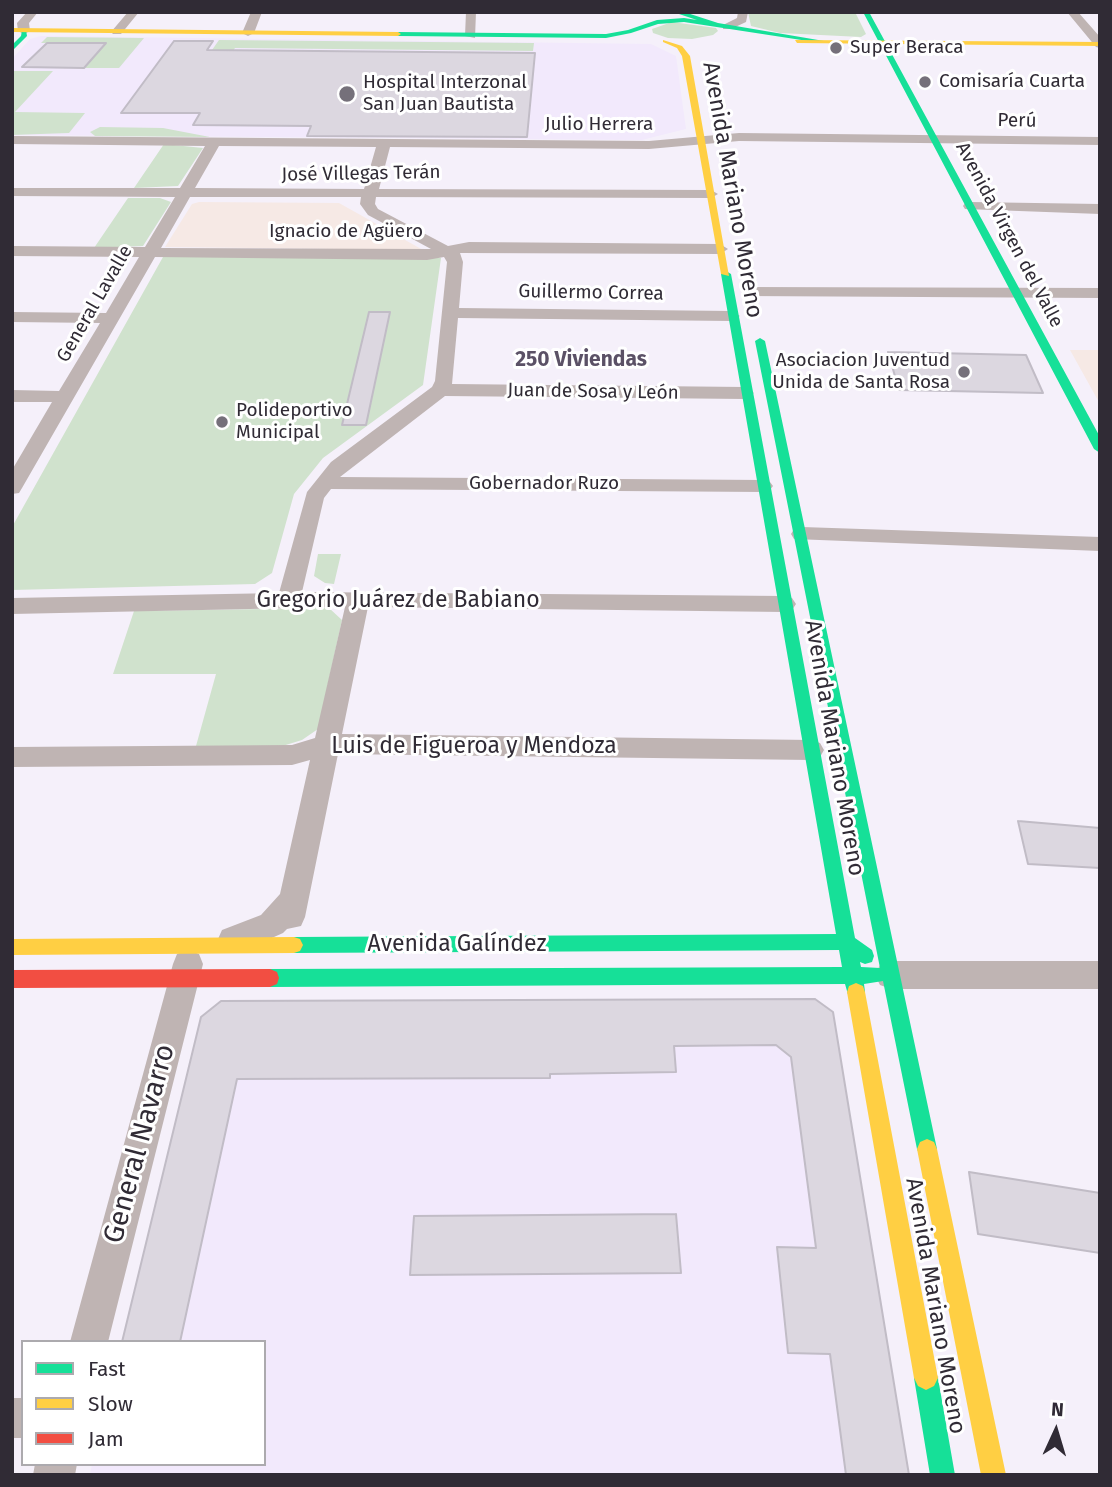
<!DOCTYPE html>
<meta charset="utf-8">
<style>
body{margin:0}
#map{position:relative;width:1112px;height:1487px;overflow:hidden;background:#f5f0fa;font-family:"Fira Sans",sans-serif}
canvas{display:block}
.frame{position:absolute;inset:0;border:14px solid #302b35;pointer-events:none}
.legend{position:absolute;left:21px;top:1340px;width:245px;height:126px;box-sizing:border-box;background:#fff;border:2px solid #acaaae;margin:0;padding:9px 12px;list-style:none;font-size:21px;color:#302b35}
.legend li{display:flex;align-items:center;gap:14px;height:35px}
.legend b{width:35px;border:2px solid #acaaae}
.north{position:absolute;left:1021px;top:1396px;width:70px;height:70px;-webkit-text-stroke:5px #fff;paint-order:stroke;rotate:4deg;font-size:19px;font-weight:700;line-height:28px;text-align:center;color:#302b35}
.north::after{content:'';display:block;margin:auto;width:24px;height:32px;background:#302b35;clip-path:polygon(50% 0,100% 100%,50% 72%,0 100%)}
</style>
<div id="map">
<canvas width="1112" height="1487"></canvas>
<div class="frame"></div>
<ul class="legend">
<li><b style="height:9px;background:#16e098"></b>Fast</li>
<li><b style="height:9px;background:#ffcf43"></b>Slow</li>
<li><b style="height:9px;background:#f24e42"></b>Jam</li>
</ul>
<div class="north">N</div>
</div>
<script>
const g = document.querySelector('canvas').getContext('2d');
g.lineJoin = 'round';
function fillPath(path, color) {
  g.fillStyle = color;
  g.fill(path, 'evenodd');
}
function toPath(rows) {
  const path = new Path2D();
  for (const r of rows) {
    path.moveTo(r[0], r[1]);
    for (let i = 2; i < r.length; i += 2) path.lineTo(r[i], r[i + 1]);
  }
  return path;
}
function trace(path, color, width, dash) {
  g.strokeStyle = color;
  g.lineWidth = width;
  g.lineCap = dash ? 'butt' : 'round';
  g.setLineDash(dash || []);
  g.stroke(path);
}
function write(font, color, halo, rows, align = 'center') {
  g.font = font + ' "Fira Sans",sans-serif';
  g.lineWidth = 6;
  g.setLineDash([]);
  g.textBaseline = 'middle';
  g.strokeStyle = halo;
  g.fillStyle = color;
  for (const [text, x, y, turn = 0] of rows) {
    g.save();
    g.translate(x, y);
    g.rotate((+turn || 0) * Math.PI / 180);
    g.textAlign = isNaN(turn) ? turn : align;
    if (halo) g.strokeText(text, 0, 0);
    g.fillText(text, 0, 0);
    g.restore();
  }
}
const built = toPath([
 [41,36,651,44,676,56,686,129,642,140,12,135,12,59,30,39],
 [815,999,833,1012,909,1475,90,1475,92,1464,264,1464,264,1342,122,1342,201,1017,221,1001]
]);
const education = toPath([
 [199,202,339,203,423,250,165,247,192,204],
 [1070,350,1100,350,1100,404]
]);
const green = toPath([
 [748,12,855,12,866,34,861,37,780,33,751,26],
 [672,22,716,28,718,31,713,35,692,39,668,38,653,33,652,29],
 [47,37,144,38,119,68,84,68,105,43,41,43],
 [219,40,534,43,533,51,235,48,224,63,203,63],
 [12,71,53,71,15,112,85,113,69,133,12,135],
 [100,127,163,128,210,137,95,136,90,132],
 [164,144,203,148,178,186,134,188],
 [128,198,160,198,171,202,143,246,94,248],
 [168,255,441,258,423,385,323,458,294,494,272,573,255,584,12,590,12,527,163,257],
 [318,554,341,554,334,584,325,583,314,576],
 [329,608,342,620,318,729,302,740,276,748,196,746,216,674,113,674,134,611]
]);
const building = toPath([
 [174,41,213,41,207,50,535,53,527,137,307,136,311,126,193,125,200,113,121,113,174,41],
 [47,43,106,43,84,68,22,67,47,43],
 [369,312,390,312,366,425,342,425,369,312],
 [888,352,1026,355,1043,393,899,390,888,352],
 [1018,821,1100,828,1100,868,1028,864,1018,821],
 [815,999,833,1012,909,1475,846,1475,830,1354,788,1353,777,1247,816,1248,791,1057,776,1045,674,1046,676,1072,550,1074,550,1078,237,1079,180,1342,122,1342,201,1017,221,1001,815,999],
 [969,1172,1100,1193,1100,1253,978,1234,969,1172],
 [676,1214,681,1273,410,1275,414,1216,676,1214]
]);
const street = toPath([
 [27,12,38,12,29,23,30,31,24,34,18,31,17,23,27,12],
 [128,12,139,12,121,34,113,34,111,32,128,12],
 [251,12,262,12,254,33,248,36,242,33,251,12],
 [466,12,476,12,475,38,465,36,466,12],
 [738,12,748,12,746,22,731,29,723,29,723,25,737,18,738,12],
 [1067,12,1078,12,1100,37,1100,48,1096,47,1067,12],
 [739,133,1100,137,1100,145,739,141,649,149,390,147,379,189,711,190,718,194,711,198,376,197,375,204,378,209,448,246,469,242,720,244,728,249,720,254,460,253,463,262,459,308,731,311,740,316,731,321,458,318,452,384,745,387,754,393,745,399,445,396,340,477,763,480,770,482,773,486,770,490,763,492,331,489,324,498,302,592,784,596,792,598,796,604,792,610,784,612,368,607,342,734,811,740,820,743,824,750,820,757,811,760,338,754,305,917,301,926,287,929,283,933,247,949,233,952,222,948,218,939,222,930,261,915,280,894,310,760,292,765,12,767,12,747,292,745,315,738,345,607,12,614,12,598,279,593,307,492,331,462,432,387,435,381,447,262,444,257,427,260,155,257,22,488,19,493,12,494,12,470,52,402,12,402,12,390,59,391,100,323,12,322,12,312,106,313,139,257,12,256,12,246,145,247,175,197,12,196,12,188,180,188,205,146,12,144,12,136,649,141,739,133],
 [219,146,376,147,364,189,195,188,219,146],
 [190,197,361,197,360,204,368,215,431,249,161,248,190,197],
 [970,202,1100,204,1100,214,965,209,963,206,965,203,970,202],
 [750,287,1100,288,1100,298,744,296,742,292,744,288,750,287],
 [802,527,1100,537,1100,551,794,539,791,534,794,529,802,527],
 [188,950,199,954,203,964,108,1342,70,1342,173,964,177,954,188,950],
 [891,961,1100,961,1100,989,891,989,880,985,875,975,880,965,891,961],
 [12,1398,23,1398,23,1438,12,1438,12,1398],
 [35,1464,77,1464,75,1475,33,1475,35,1464]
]);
const fast = toPath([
 [673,12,684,12,718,23,824,41,821,43,684,22,658,24,631,33,606,38,398,36,395,34,398,32,606,34,628,30,657,20,684,18,697,20,673,12],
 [863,12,869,12,1100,437,1100,453,1094,449,863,12],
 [22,30,26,30,27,36,12,51,12,45,21,36,22,30],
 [726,271,731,274,855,938,872,950,874,956,872,962,865,964,860,962,861,967,880,968,755,341,760,338,765,341,937,1149,934,1156,927,1159,920,1156,917,1149,883,981,864,984,865,992,863,998,856,1001,849,998,845,984,270,987,263,984,261,978,263,972,270,969,842,967,839,950,294,953,288,951,285,945,288,939,294,937,836,934,721,274,726,271],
 [926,1366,934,1370,938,1378,955,1475,930,1475,914,1378,918,1370,926,1366]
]);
const slow = toPath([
 [12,28,398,32,401,34,398,36,12,32,12,28],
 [663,40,682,46,690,56,729,276,721,274,682,56,677,48,663,42,663,40],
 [795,40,1100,42,1100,46,797,43,795,40],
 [294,937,300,939,303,945,300,951,294,953,12,955,12,939,294,937],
 [856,983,863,986,865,992,938,1378,934,1386,926,1390,918,1386,914,1378,847,992,849,986,856,983],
 [927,1139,934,1142,937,1149,1006,1475,981,1475,917,1149,920,1142,927,1139]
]);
const jam = toPath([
 [270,969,277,972,279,978,277,984,270,987,12,988,12,970,270,969]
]);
const markers = [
 [836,48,7,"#75707a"],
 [925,82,7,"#75707a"],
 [347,94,9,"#75707a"],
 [964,372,7,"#75707a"],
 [222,422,7,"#75707a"]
];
const farPoinames = [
 ["Super Beraca",850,48],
 ["Comisaría Cuarta",939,82],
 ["Hospital Interzonal",363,83],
 ["San Juan Bautista",363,105],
 ["Asociacion Juventud",950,361,"right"],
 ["Unida de Santa Rosa",950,383,"right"],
 ["Polideportivo",236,411],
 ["Municipal",236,433]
];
const farStreetnames = [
 ["Perú",1017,121,1],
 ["Julio Herrera",599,125],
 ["José Villegas Terán",361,174,-1],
 ["Ignacio de Agüero",346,232],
 ["Avenida Virgen del Valle",1009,235,62],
 ["Guillermo Correa",591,293,1],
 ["General Lavalle",95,304,-60],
 ["Juan de Sosa y León",593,392,1],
 ["Gobernador Ruzo",544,484]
];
const farNeighbourhoodnames = [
 ["250 Viviendas",581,360]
];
const streetNames = [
 ["Avenida Mariano Moreno",732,190,80],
 ["Gregorio Juárez de Babiano",398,601],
 ["Luis de Figueroa y Mendoza",474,747],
 ["Avenida Mariano Moreno",834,748,80],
 ["Avenida Galíndez",457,945],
 ["Avenida Mariano Moreno",935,1306,80]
];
const nearStreetnames = [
 ["General Navarro",140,1144,-75]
];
fillPath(built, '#f2e9fc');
fillPath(education, '#f6e9e5');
fillPath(green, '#d0e2cd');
fillPath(building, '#dcd7e0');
trace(building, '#c1bcc6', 2);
fillPath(street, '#bfb4b3');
fillPath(fast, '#16e098');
fillPath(slow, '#ffcf43');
fillPath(jam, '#f24e42');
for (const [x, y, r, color] of markers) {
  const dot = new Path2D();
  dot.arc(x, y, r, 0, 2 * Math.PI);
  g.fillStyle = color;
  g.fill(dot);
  trace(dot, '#fff', 2.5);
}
write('19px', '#302b35', '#fff', farPoinames, 'left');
write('19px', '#302b35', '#fff', farStreetnames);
write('bold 21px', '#5b5166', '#fff', farNeighbourhoodnames);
write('23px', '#302b35', '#fff', streetNames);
write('28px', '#302b35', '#fff', nearStreetnames);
</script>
